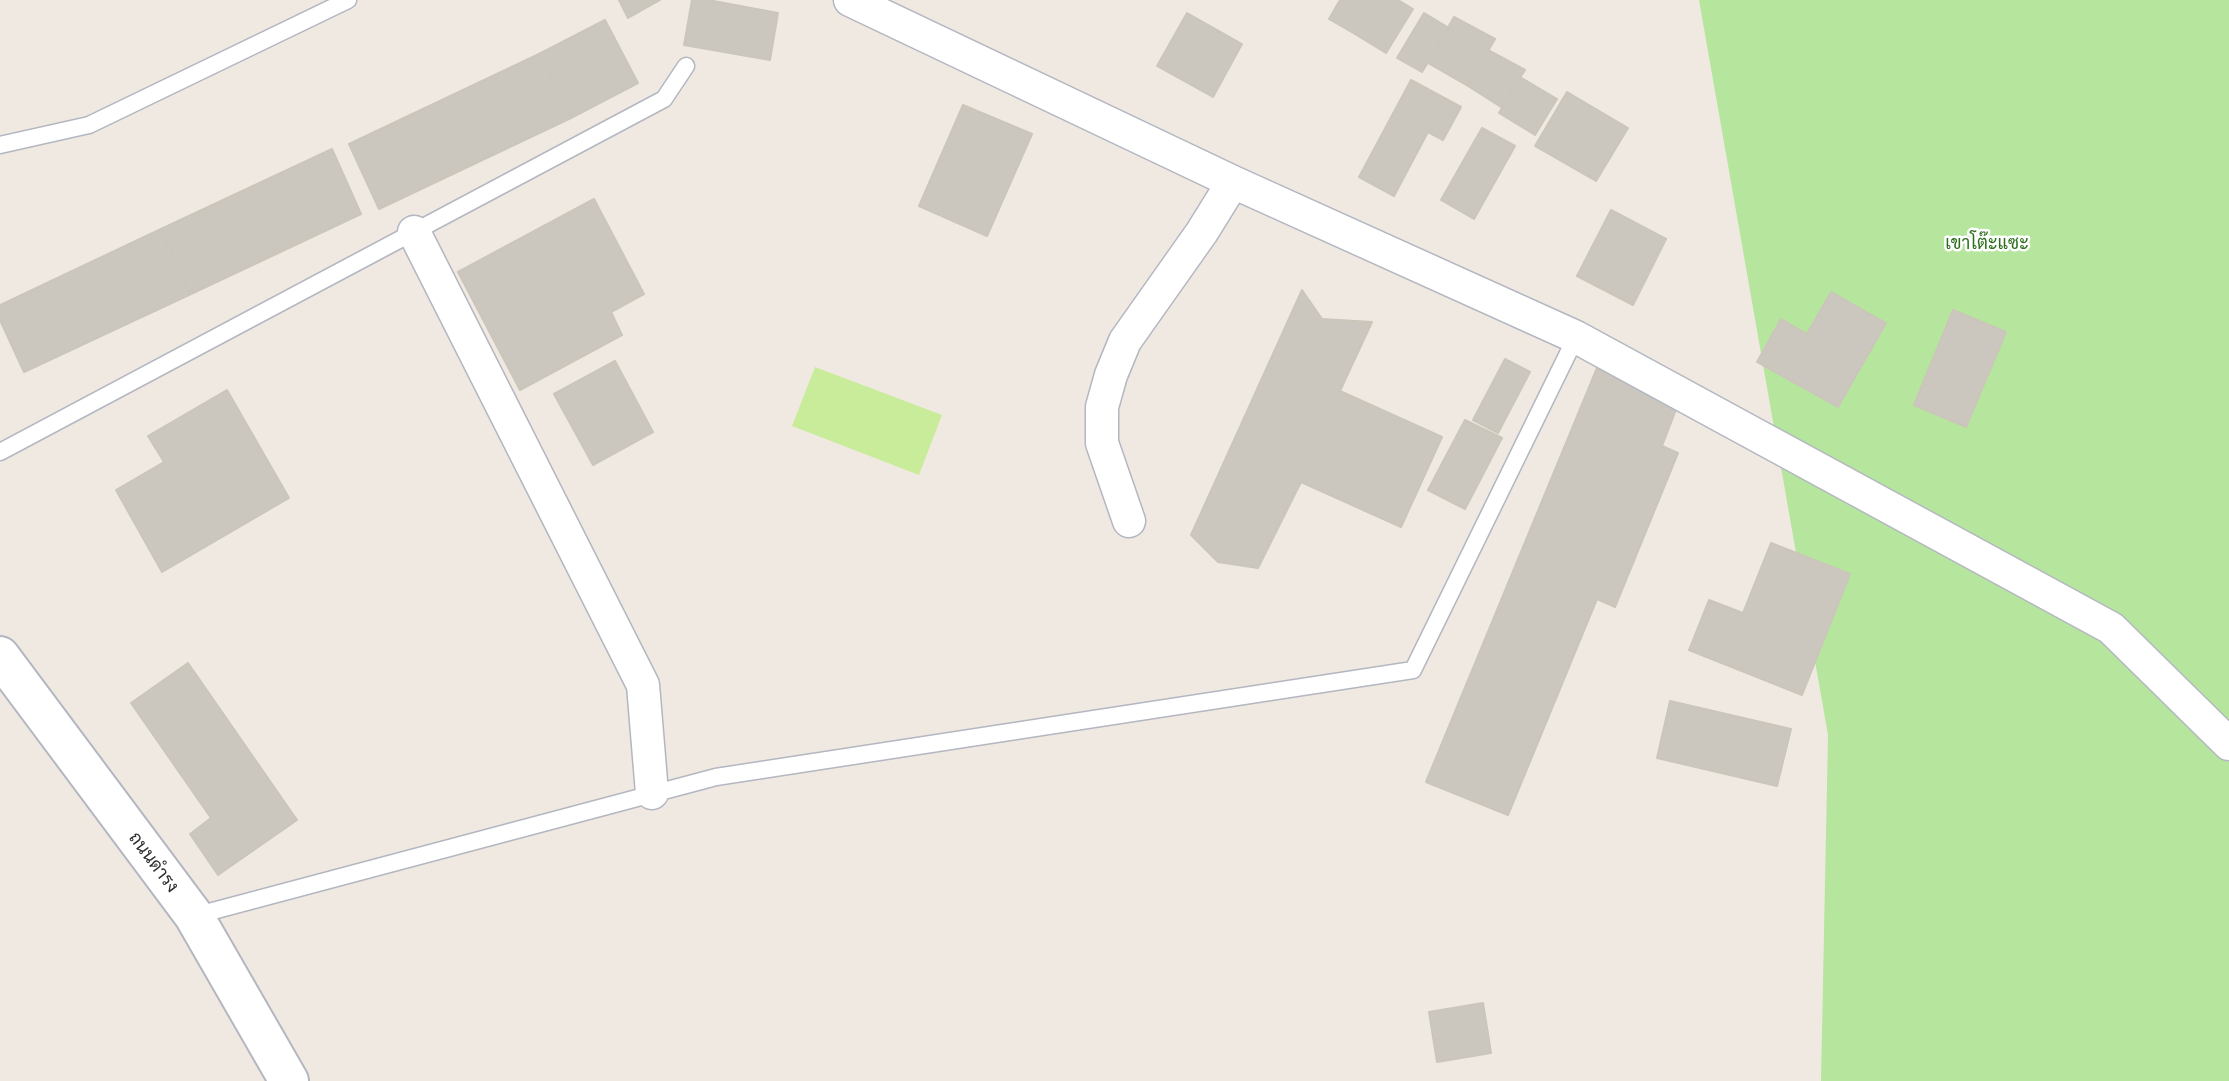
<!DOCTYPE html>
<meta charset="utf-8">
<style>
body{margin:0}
canvas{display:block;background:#efe9e1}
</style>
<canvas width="2229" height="1081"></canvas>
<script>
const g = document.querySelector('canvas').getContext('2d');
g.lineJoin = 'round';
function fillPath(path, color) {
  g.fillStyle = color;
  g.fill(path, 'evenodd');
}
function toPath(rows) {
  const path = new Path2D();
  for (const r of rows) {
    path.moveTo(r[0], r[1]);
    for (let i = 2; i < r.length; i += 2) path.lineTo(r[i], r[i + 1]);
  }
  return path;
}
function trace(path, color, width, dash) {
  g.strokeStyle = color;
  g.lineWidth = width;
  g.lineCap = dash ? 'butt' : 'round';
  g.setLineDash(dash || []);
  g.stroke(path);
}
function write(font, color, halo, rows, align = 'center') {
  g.font = font + ' Barlow,Sarabun,sans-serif';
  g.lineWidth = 5;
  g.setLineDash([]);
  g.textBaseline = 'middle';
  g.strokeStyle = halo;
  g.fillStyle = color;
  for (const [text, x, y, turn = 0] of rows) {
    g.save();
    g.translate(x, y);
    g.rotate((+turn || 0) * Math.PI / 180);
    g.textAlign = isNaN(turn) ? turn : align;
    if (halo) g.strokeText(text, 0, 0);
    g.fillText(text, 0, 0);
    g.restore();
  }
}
const green = toPath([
 [1699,0,2229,0,2229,1081,1821,1081,1828,735]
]);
const pitch = toPath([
 [815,367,942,415,919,475,792,426]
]);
const building = toPath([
 [619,0,660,0,628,18,619,0],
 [692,0,708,0,778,13,770,60,684,45,692,0],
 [1340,0,1375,0,1355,34,1329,19,1340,0],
 [1375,0,1398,0,1413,9,1386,53,1355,34,1375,0],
 [1187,13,1242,44,1213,97,1157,66,1187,13],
 [1424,13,1449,28,1422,72,1397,58,1424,13],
 [1454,17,1495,39,1468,86,1428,63,1454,17],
 [605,20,638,83,571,118,539,54,605,20],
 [1488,50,1525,70,1501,107,1468,86,1488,50],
 [539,54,571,118,379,209,349,144,539,54],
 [1520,77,1557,99,1535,135,1499,113,1520,77],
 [1411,80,1461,107,1443,140,1428,132,1394,196,1359,177,1411,80],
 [1567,92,1628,128,1596,181,1535,146,1567,92],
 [963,105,1032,134,987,236,919,206,963,105],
 [1482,128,1515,146,1474,219,1441,200,1482,128],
 [332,149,361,214,191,294,161,229,332,149],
 [594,199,644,294,611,312,622,335,520,390,458,272,594,199],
 [1611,210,1666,239,1633,305,1577,276,1611,210],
 [161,229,191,294,24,372,0,320,0,305,161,229],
 [1302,290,1322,319,1372,322,1340,391,1442,437,1401,527,1301,482,1258,568,1218,562,1191,535,1302,290],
 [1831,292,1886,323,1838,407,1757,362,1781,319,1807,334,1831,292],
 [1953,310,2006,332,1966,427,1914,405,1953,310],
 [1505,359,1530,372,1498,433,1473,420,1505,359],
 [615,361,653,432,593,465,554,394,615,361],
 [1597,368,1679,402,1662,446,1678,453,1615,607,1597,599,1508,815,1426,782,1597,368],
 [227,390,289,498,162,572,116,490,164,462,148,436,227,390],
 [1465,420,1502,438,1465,509,1428,490,1465,420],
 [1771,543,1850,574,1802,695,1689,650,1709,600,1743,613,1771,543],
 [188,663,297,820,218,875,190,834,211,818,131,703,188,663],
 [1670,701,1791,729,1777,786,1657,758,1670,701],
 [1483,1003,1491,1053,1437,1062,1429,1012,1483,1003]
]);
const service = toPath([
 [0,145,89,125,348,0],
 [0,452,664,99,686,66],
 [194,916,716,777,1413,670,1576,337]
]);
const minor = toPath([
 [850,0,1233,182,1576,337,2111,628,2229,744],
 [414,232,643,685,652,793],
 [1129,521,1102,443,1102,407,1111,375,1125,341,1202,232,1233,182]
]);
const tertiary = toPath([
 [0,656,194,916,289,1081]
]);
const parkNames = [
 ["เขาโต๊ะแซะ",1987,243]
];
const streetNames = [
 ["ถนนดำรง",154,862,53]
];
fillPath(green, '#b6e59e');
fillPath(pitch, '#c9ec9a');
fillPath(building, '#cbc7bf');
trace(building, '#cbc5ba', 2);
trace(service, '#b4b7c1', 19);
trace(minor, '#b4b7c1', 35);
trace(tertiary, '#b4b7c1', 42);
trace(service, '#fff', 16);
trace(minor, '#fff', 32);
trace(tertiary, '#fff', 38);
write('18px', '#2c6e1b', '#fff', parkNames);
write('18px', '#2e2e2e', '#fff', streetNames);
</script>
